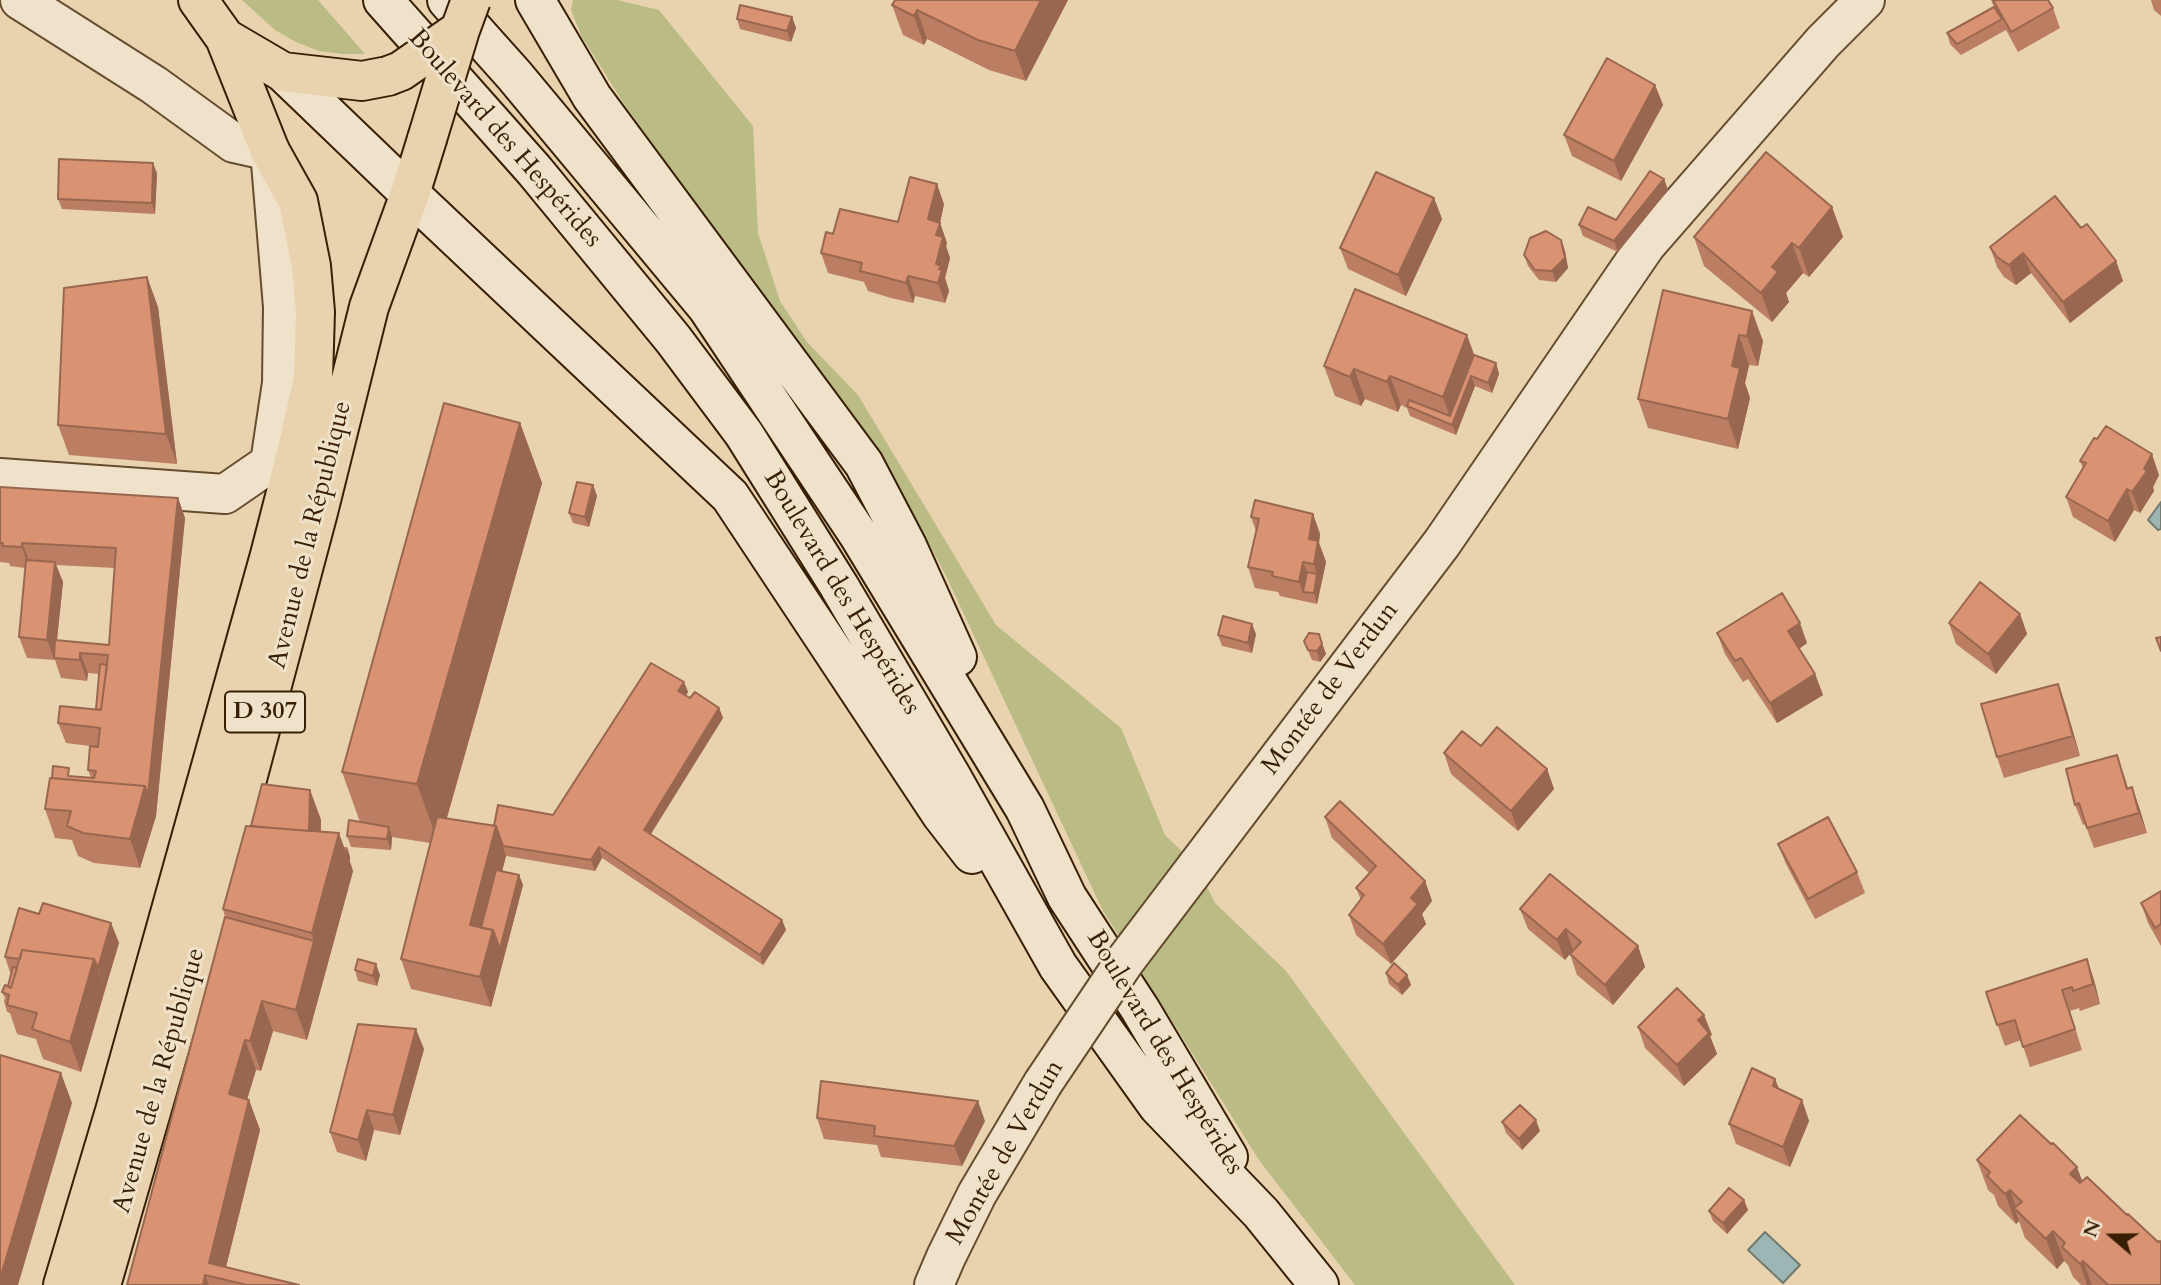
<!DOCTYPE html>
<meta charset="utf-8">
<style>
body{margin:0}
#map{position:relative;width:2161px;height:1285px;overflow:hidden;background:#e8d3ae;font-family:Cardo,serif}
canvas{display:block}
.north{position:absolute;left:2077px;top:1201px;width:70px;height:70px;-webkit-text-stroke:5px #f0e2ca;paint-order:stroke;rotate:290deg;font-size:19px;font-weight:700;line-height:28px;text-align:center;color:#381f04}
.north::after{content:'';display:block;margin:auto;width:24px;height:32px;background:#381f04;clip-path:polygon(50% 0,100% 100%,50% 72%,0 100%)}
</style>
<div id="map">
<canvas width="2161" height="1285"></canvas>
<div class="north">N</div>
</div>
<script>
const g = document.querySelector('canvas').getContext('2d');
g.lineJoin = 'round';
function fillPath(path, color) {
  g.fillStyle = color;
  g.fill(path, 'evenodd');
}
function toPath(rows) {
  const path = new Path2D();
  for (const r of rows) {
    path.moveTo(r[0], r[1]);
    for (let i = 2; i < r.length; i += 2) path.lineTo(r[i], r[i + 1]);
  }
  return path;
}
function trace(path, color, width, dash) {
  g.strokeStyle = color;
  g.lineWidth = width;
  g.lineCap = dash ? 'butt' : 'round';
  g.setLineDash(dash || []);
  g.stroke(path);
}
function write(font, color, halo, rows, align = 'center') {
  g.font = font + ' Cardo,serif';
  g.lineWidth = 6;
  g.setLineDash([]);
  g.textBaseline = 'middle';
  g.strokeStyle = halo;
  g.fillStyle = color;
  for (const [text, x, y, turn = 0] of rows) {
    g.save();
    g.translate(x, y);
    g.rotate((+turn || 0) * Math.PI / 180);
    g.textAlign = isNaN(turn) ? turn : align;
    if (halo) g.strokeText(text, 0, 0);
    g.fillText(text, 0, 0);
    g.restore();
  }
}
const green = toPath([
 [242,0,318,0,365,54,342,54,319,51,296,42,275,30],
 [573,0,617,0,659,10,753,126,758,233,780,301,807,342,858,395,996,625,1121,728,1165,835,1197,866,1215,903,1286,971,1515,1285,1355,1285,1259,1160,1102,909,946,576,894,478,624,104,582,37,571,10]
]);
const water = toPath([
 [2161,502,2161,529,2158,530,2148,520,2161,502],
 [1765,1232,1800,1265,1783,1283,1748,1250,1765,1232]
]);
const minor = toPath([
 [0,478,225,494,270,463,282,383,283,307,270,151,234,143,154,85,20,0],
 [1197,866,1442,543,1646,245,1823,42,1865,0],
 [934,1285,946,1257,977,1194,1043,1083]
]);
const secondary = toPath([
 [383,0,534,170,673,339,744,434,839,586,951,776,1058,966,1158,1106,1261,1213,1319,1285],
 [447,0,514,75,707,307,858,534,1025,809,1067,897,1140,1009,1228,1157],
 [535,0,592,97,864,464,907,546,957,657],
 [283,72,410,194,730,496,941,814,972,854]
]);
const primary = toPath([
 [198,0,225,38,283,72,362,81,388,76],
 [63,1285,115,1111,270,555,296,454,313,378,315,312,311,266,298,201,270,151,225,38],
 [101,1285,247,779,318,512,369,307,410,194,427,139]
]);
const minorBridge = toPath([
 [1043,1083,1125,961,1197,866]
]);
const primaryBridge = toPath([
 [388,76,401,71,460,30],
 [427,139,460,30,471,0]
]);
const wall = toPath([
 [895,0,1068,0,1026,81,989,70,927,39,924,45,903,35,892,5],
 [1991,0,2048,0,2053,8,2060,28,2018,52,2006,30,1961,55,1950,44,1947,33,1994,7],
 [2151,0,2161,0,2161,16,2154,10],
 [792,17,796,28,791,42,740,29,737,19],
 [1655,85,1663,105,1621,181,1572,156,1564,135],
 [157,173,155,214,62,209,58,199],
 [1664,179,1668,190,1618,252,1583,236,1579,225,1616,220],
 [1434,198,1442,219,1406,296,1348,269,1340,248],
 [944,204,940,223,947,243,946,246,950,258,945,278,949,291,945,303,915,296,913,303,891,298,868,291,864,282,828,273,821,253,833,234,898,222],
 [1832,207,1843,237,1809,277,1803,273,1786,293,1789,302,1772,322,1704,266,1694,237],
 [1561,240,1565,251,1568,268,1556,282,1539,280,1528,266,1524,255],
 [1990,247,2116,261,2123,281,2070,323,2031,273,2016,285,2004,277,1997,267],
 [147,277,158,307,177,464,69,455,58,425],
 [1663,290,1763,341,1758,366,1749,365,1745,383,1750,398,1738,449,1648,428,1638,399],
 [1474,355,1496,363,1499,374,1492,393,1475,386,1456,435,1410,416,1407,408,1401,405,1398,412,1365,399,1361,406,1335,396,1324,366],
 [520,423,542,483,447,818,494,826,553,815,684,682,688,692,686,696,719,708,723,718,651,834,782,920,786,930,763,965,602,858,595,871,506,856,502,871,519,875,523,885,491,1007,411,989,401,959,430,843,392,837,391,850,351,847,347,836,360,822,342,772],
 [2080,461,2159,475,2153,487,2154,491,2140,513,2134,510,2115,542,2073,517,2066,497,2083,468],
 [593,485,597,496,589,527,573,523,569,513],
 [0,487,178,498,185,518,156,816,140,868,94,863,78,856,72,840,55,838,45,809,72,776,91,778,88,770,90,746,66,743,58,723,96,709,99,674,88,673,87,681,61,678,55,660,27,658,19,637,25,568,10,566,9,563,0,562],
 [56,565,115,568,109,645,57,640,63,582],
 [1313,514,1320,534,1319,543,1326,562,1317,604,1280,596,1278,592,1255,588,1248,567,1256,531,1251,517],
 [2020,614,2027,634,1996,674,1956,644,1949,623],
 [1717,633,1807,643,1799,649,1815,674,1823,695,1777,723,1748,679,1743,682,1725,654],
 [1256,634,1252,653,1222,646,1218,635],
 [1319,634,1326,654,1320,662,1312,660,1304,641],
 [2058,684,2065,704,2080,756,2004,778,1997,757],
 [1481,746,1547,769,1554,789,1518,831,1451,774,1444,753],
 [2124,775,2128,788,2132,787,2139,807,2147,833,2094,848,2085,824,2083,825,2075,805],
 [310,790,321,820,321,832,344,847,347,847,350,857,350,862,353,871,307,1040,273,1031,261,1071,256,1070,247,1099,249,1100,260,1130,226,1267,299,1285,127,1285,225,917,223,909,251,826],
 [1325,817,1425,881,1432,901,1422,914,1426,924,1391,964,1356,935,1349,915,1361,900,1356,888,1369,873,1332,838],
 [1778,844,1857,872,1865,893,1815,919,1786,864],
 [2161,891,2161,946,2148,923,2141,903],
 [1520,909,1638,946,1645,967,1613,1005,1577,975,1570,954,1573,950,1565,960,1528,929],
 [39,914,111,923,119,943,81,1072,43,1059,36,1039,17,1034,10,1013,7,1012,4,1001,5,998,2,992,8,986,11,975,5,957],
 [2087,959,2094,980,2100,1004,2080,1011,2079,1008,2070,1011,2082,1050,2030,1067,2021,1040,2005,1046,1986,992],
 [355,970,380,975,377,986,358,981],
 [1386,973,1407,975,1411,985,1402,995,1389,984],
 [1704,1015,1712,1035,1710,1036,1717,1054,1684,1086,1645,1048,1638,1027],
 [424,1049,400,1135,374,1130,366,1161,337,1152,330,1132],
 [1775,1079,1779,1089,1802,1100,1809,1121,1790,1167,1736,1144,1729,1124],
 [817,1118,985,1121,962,1166,881,1157,877,1145,824,1139],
 [1502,1122,1540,1131,1522,1150,1506,1133],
 [1977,1160,2082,1181,2161,1285,2081,1285,2073,1277,2068,1265,2064,1261,2057,1269,2025,1238,2019,1221,2016,1224,1998,1206,1994,1195,1988,1190],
 [1744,1200,1748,1210,1727,1234,1713,1221,1709,1211]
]);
const shadedWall = toPath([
 [1041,0,1068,0,1026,81,1015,51],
 [917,10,927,39,924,45,914,16],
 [792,17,796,28,791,42,787,31],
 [1655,85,1663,105,1621,181,1614,161],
 [153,163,157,173,155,214,152,203],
 [1664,179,1668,190,1618,252,1614,241],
 [937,184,944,204,940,223,947,243,946,246,950,258,945,278,949,291,945,303,938,283,936,264,928,219],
 [1434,198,1442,219,1406,296,1398,275],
 [1832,207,1843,237,1809,277,1799,248],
 [1561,240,1565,251,1568,268,1556,282,1552,271],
 [1792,243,1803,273,1786,293,1789,302,1772,322,1761,293,1772,267],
 [2023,253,2031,273,2016,285,2009,265],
 [2116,261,2123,281,2070,323,2063,302],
 [908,276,915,296,913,303,906,283],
 [147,277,158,307,177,464,166,434],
 [1752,311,1763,341,1758,366,1747,336],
 [1467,335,1478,365,1471,376,1475,386,1456,435,1443,397],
 [1739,335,1749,365,1745,383,1750,398,1738,449,1728,419,1732,366],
 [1496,363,1499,374,1492,393,1488,383],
 [1354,369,1365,399,1361,406,1350,377],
 [1390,376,1401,405,1398,412,1387,382],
 [520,423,542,483,439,845,417,784],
 [2152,454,2159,475,2153,487,2154,491,2140,513,2132,492],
 [593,485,597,496,589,527,585,517],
 [2127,489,2134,510,2115,542,2108,521],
 [178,498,185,518,156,816,140,868,130,839],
 [1313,514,1320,534,1319,543,1326,562,1317,604,1314,593,1317,574,1314,564,1309,539],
 [22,543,30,563,29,568,22,547],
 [55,562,63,582,55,658,54,658,47,640],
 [1303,562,1311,582,1303,592,1299,582],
 [2020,614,2027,634,1996,674,1988,654],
 [1800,623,1807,643,1796,651,1788,631],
 [1252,624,1256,634,1252,653,1248,643],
 [1322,644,1326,654,1320,662,1317,651],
 [80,653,88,673,87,681,80,660],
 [1815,674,1823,695,1777,723,1770,703],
 [684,682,688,692,682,701,678,691],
 [2058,684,2065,704,2080,756,2073,736],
 [719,708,723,718,647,840,644,830],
 [1547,769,1554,789,1518,831,1511,811],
 [2132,787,2139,807,2147,833,2139,813],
 [310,790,321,820,320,858,309,839],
 [496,826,506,856,483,945,470,925],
 [389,827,392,837,391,850,387,839],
 [339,833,346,852,347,847,350,857,350,862,353,871,307,1040,296,1010,314,941,312,933],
 [599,847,602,858,595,871,591,860],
 [519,875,523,885,491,1007,480,977,493,930],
 [1425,881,1432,901,1422,914,1426,924,1391,964,1383,944,1411,898],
 [782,920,786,930,763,965,760,955],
 [111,923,119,943,105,989,98,968],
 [1566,929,1573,950,1565,960,1557,940],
 [1638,946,1645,967,1613,1005,1605,985],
 [94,959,105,989,81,1072,70,1042],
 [2087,959,2094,980,2100,1004,2093,984],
 [376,964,380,975,377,986,373,976],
 [1407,975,1411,985,1402,995,1398,985],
 [262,1001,273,1031,261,1071,250,1041],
 [1704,1015,1712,1035,1710,1036,1717,1054,1684,1086,1677,1065,1698,1020],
 [416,1029,424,1049,400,1135,393,1115],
 [245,1040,256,1070,240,1123,229,1094],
 [61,1073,72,1103,18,1285,0,1285,0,1279],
 [1775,1079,1783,1100,1773,1086],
 [249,1100,260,1130,223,1279,209,1263],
 [1802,1100,1809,1121,1790,1167,1783,1147],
 [978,1101,985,1121,962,1166,954,1146],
 [367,1110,374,1130,366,1161,358,1140],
 [1536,1120,1540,1131,1522,1150,1519,1139],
 [2077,1167,2088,1196,2070,1174],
 [2010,1190,2018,1213,2014,1208,2019,1221,2016,1224,2005,1194],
 [1744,1200,1748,1210,1727,1234,1723,1223],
 [2053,1231,2064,1261,2057,1269,2046,1239],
 [2083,1261,2092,1285,2087,1285,2080,1264],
 [205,1275,209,1285,203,1285]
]);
const building = toPath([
 [895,0,1041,0,1015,51,978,40,917,10,914,16,892,5,895,0],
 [1993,0,2048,0,2053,8,2011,32,1993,0],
 [740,5,792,17,787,31,737,19,740,5],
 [1994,7,2002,19,1957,44,1947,33,1994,7],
 [1607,58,1655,85,1614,161,1564,135,1607,58],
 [1766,152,1832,207,1799,248,1792,243,1772,267,1778,272,1761,293,1694,237,1766,152],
 [59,159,153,163,152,203,58,199,59,159],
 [1650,171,1664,179,1614,241,1579,225,1588,207,1616,220,1650,171],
 [1376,172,1434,198,1398,275,1340,248,1376,172],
 [910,177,937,184,928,219,940,223,936,235,943,237,936,264,941,266,939,269,942,270,938,283,908,276,906,283,884,277,860,271,862,263,821,253,826,232,833,234,840,209,898,222,910,177],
 [2055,196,2081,228,2087,224,2116,261,2063,302,2023,253,2009,265,1997,257,1990,247,2055,196],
 [1546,231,1561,240,1565,258,1552,271,1535,270,1524,255,1530,238,1546,231],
 [147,277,166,434,58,425,64,288,147,277],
 [1355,289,1467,335,1443,397,1390,376,1387,382,1354,369,1350,377,1324,366,1355,289],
 [1663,290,1752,311,1747,336,1739,335,1732,366,1740,368,1728,419,1638,399,1663,290],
 [1474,355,1496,363,1488,383,1471,376,1452,425,1407,406,1409,400,1450,416,1474,355],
 [444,403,520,423,417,784,342,772,444,403],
 [2106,426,2152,454,2144,469,2147,471,2132,492,2127,489,2108,521,2066,497,2086,463,2080,461,2094,438,2097,439,2106,426],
 [577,482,593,485,585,517,569,513,577,482],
 [0,487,178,498,148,795,145,786,52,778,53,766,69,768,68,776,94,778,96,771,88,770,90,746,98,747,100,728,58,723,60,706,101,710,108,655,80,653,80,660,54,658,55,640,109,645,116,548,22,543,22,547,2,546,3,543,0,543,0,487],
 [1255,500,1313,514,1309,539,1318,541,1314,564,1303,562,1299,582,1272,576,1273,572,1248,567,1259,519,1251,517,1255,500],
 [26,560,55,562,47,640,19,637,26,560],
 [1307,572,1317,574,1314,593,1303,592,1307,572],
 [1980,582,2020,614,1988,654,1949,623,1980,582],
 [1782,593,1800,623,1788,631,1815,674,1770,703,1741,658,1735,661,1717,633,1782,593],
 [1223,616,1252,624,1248,643,1218,635,1223,616],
 [1309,633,1319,634,1322,644,1317,651,1308,650,1304,641,1309,633],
 [2161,637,2161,651,2156,638,2161,637],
 [651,663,684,682,678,691,690,698,695,692,719,708,644,830,782,920,760,955,599,847,591,860,503,846,496,826,494,826,498,805,553,815,651,663],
 [100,664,107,665,101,710,96,709,100,664],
 [2058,684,2073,736,1997,757,1981,704,2058,684],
 [1497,727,1547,769,1511,811,1444,753,1462,731,1481,746,1497,727],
 [2117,755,2127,789,2132,787,2139,813,2087,828,2079,803,2075,805,2066,769,2117,755],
 [50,778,145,786,130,839,83,833,67,826,71,811,45,809,50,778],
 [262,784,310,790,309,831,251,826,262,784],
 [1340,801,1425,881,1411,898,1418,904,1383,944,1349,915,1364,895,1356,888,1376,866,1325,817,1340,801],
 [437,817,496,826,470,925,493,930,480,977,401,959,437,817],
 [1828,817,1857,872,1808,899,1778,844,1828,817],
 [349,820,389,827,387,839,347,836,349,820],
 [246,826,339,833,312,933,223,909,246,826],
 [496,870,519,875,500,949,493,930,481,928,496,870],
 [1550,874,1638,946,1605,985,1570,954,1581,942,1566,929,1557,940,1520,909,1550,874],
 [2161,891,2161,924,2155,928,2141,903,2161,891],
 [43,903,111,923,98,968,94,959,22,950,20,959,5,957,19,908,39,914,43,903],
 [225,917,314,941,296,1010,262,1001,250,1041,245,1040,229,1094,249,1100,209,1263,299,1285,247,1285,205,1275,203,1285,127,1285,225,917],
 [22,950,94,959,70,1042,32,1029,37,1013,7,1005,9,995,2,992,5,985,11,988,22,950],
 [358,959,376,964,373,976,355,970,358,959],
 [2087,959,2093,984,2073,991,2072,987,2062,990,2075,1029,2023,1047,2015,1020,1997,1025,1986,992,2087,959],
 [1394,963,1407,975,1398,985,1386,973,1394,963],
 [13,967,17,968,11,988,8,986,13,967],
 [1677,988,1704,1015,1698,1020,1709,1033,1677,1065,1638,1027,1677,988],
 [358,1024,416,1029,393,1115,367,1110,358,1140,330,1132,358,1024],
 [0,1055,61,1073,0,1279,0,1055],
 [1752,1068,1775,1079,1773,1086,1802,1100,1783,1147,1729,1124,1752,1068],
 [821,1081,978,1101,954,1146,874,1136,875,1126,817,1118,821,1081],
 [1520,1105,1536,1120,1519,1139,1502,1122,1520,1105],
 [2020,1115,2051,1144,2053,1143,2077,1167,2070,1174,2080,1183,2087,1177,2127,1215,2128,1214,2158,1242,2160,1241,2161,1242,2161,1285,2108,1285,2083,1261,2080,1264,2062,1247,2065,1243,2053,1231,2046,1239,2014,1208,2022,1202,2010,1190,2005,1194,1987,1176,1990,1172,1977,1160,2020,1115],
 [1729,1188,1744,1200,1723,1223,1709,1211,1729,1188]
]);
const shields = [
 [265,712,80]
];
const shieldNames = [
 ["D 307",265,712]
];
const streetNames = [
 ["Boulevard des Hespérides",504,139,49],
 ["Avenue de la République",311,535,-76],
 ["Boulevard des Hespérides",841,593,59],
 ["Montée de Verdun",1331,689,-53],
 ["Boulevard des Hespérides",1164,1053,59],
 ["Avenue de la République",160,1081,-74],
 ["Montée de Verdun",1006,1153,-60]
];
fillPath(green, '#bbbb86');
fillPath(water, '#9bb6b5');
trace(water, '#737a6e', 2);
trace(minor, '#644c2e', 42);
trace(secondary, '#381f04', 42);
trace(primary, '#381f04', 42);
trace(minor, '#f0e2ca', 38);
trace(secondary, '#f0e2ca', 38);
trace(primary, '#e8d3ae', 38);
trace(minorBridge, '#644c2e', 42, []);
trace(primaryBridge, '#381f04', 42, []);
trace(minorBridge, '#f0e2ca', 38);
trace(primaryBridge, '#e8d3ae', 38);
fillPath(wall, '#bb7e62');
fillPath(shadedWall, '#996750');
fillPath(building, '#da9372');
trace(building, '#996750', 2);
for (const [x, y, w] of shields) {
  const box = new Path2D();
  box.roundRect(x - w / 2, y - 20.5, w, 41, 5);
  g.fillStyle = '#f0e2ca';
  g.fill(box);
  trace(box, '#381f04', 2);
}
write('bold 24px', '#381f04', null, shieldNames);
write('26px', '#381f04', '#f0e2ca', streetNames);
</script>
